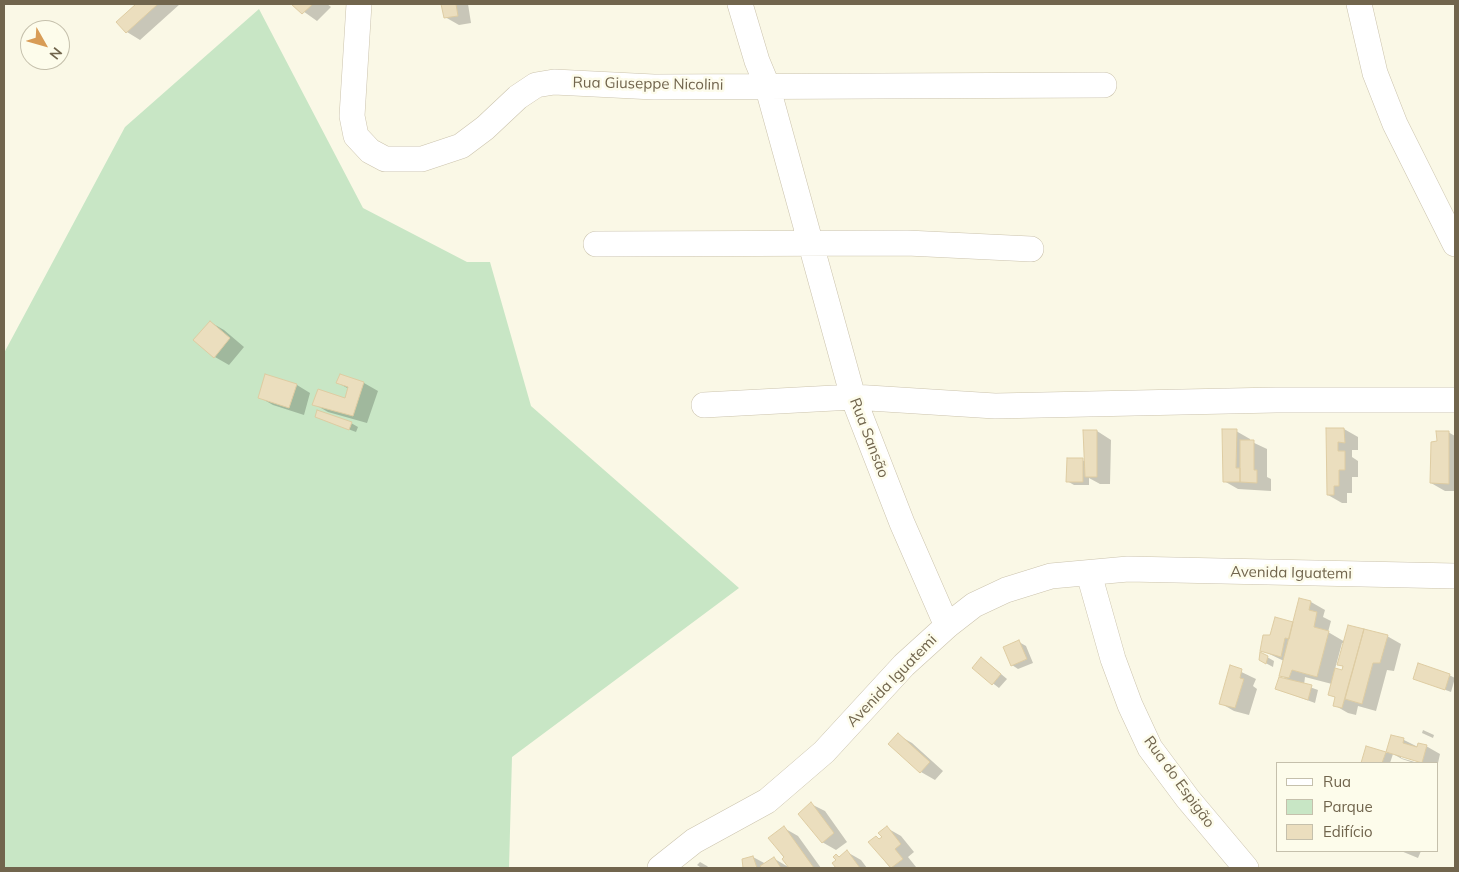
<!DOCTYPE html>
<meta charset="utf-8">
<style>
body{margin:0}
#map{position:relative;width:1459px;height:872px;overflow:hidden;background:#faf8e6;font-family:Mulish,sans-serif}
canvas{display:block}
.frame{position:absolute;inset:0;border:5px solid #71654d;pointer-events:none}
.legend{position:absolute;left:1276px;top:762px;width:162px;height:90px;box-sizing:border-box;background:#fdfceb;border:1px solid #c5c0ac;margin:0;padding:6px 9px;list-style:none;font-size:15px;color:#71654d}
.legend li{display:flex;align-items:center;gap:10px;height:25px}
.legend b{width:25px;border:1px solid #c5c0ac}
.north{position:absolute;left:20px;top:20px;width:50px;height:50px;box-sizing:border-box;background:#fdfceb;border:1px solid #c5c0ac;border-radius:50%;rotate:128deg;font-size:14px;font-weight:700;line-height:20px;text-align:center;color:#71654d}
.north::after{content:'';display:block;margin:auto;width:18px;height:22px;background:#d89c56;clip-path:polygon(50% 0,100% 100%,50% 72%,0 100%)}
</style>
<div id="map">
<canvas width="1459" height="872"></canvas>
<div class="frame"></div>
<ul class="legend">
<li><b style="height:6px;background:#fff"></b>Rua</li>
<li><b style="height:14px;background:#c8e6c5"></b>Parque</li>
<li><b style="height:14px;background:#ebdebe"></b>Edifício</li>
</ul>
<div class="north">N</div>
</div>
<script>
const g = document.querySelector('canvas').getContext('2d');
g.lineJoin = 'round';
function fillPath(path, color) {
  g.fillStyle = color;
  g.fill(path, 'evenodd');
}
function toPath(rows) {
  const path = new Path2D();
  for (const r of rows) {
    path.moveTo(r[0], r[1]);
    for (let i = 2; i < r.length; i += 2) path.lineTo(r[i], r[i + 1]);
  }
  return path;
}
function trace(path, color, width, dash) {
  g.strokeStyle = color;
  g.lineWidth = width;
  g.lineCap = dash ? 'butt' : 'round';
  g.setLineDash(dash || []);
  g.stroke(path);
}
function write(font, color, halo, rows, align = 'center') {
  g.font = font + ' Mulish,sans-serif';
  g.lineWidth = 5;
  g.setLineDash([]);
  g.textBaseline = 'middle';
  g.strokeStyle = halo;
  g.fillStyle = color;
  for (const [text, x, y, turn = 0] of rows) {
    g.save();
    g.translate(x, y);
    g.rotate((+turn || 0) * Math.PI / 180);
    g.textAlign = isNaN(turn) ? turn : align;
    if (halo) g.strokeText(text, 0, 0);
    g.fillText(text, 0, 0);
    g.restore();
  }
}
const green = toPath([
 [259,9,363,208,467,262,490,262,531,406,739,588,512,757,509,868,4,868,4,353,125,127]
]);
const shadow = toPath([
 [138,4,180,4,140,40,127,32,118,22],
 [293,4,327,4,331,7,317,21],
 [443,4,468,4,471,23,459,25,445,17],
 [210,322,224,330,244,347,229,365,215,357],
 [340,376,364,383,378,391,367,423,328,412,314,404,346,399,349,389,338,383],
 [297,385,310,393,304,415,273,405,259,397],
 [316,417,351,423,358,427,356,432],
 [1327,429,1344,429,1358,437,1358,450,1352,450,1352,457,1358,461,1358,477,1352,477,1352,493,1347,493,1347,503,1342,503,1328,495],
 [1097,431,1111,440,1110,484,1100,484,1089,478,1089,485,1074,485,1067,481,1068,459,1085,461],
 [1236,431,1250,439,1250,441,1267,449,1267,477,1271,479,1271,491,1238,489,1224,481],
 [1448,432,1455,436,1455,491,1445,491,1431,483,1438,442],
 [1311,602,1325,610,1323,617,1331,621,1328,632,1345,642,1349,626,1387,636,1401,644,1394,671,1387,670,1376,711,1358,706,1356,715,1348,713,1334,705,1336,698,1329,694,1332,684,1305,677,1304,685,1318,690,1315,703,1277,689,1287,679,1280,675,1284,661,1261,650,1271,637,1294,624],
 [1342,643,1344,643,1339,664,1344,667,1343,671,1335,669],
 [1019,642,1026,646,1033,663,1018,669,1012,665],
 [1267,657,1274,661,1273,667,1260,660],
 [988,663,1007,679,999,688,973,668],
 [1231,667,1256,679,1253,686,1257,689,1249,715,1234,711,1220,703],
 [1449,675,1455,678,1451,692,1414,678],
 [1423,730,1434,735,1433,738,1422,733],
 [898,735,912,743,943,771,935,780,921,772,890,744],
 [1391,736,1404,740,1418,747,1426,746,1440,754,1438,763,1426,763,1401,755,1401,758,1418,763,1414,763,1402,759,1393,754,1390,763,1362,763,1367,748,1387,753],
 [811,804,825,811,847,842,836,850,822,842],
 [784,828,798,836,821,868,791,868,770,838],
 [887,828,901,836,914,852,908,857,916,867,914,868,890,868,870,842,884,837],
 [1401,851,1421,851,1418,858],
 [847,852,861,860,867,868,837,868,833,863],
 [753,857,766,864,773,858,790,868,745,868,743,860],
 [700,862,707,866,709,868,700,867,697,865]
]);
const building = toPath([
 [136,4,158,4,126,33,116,22,136,4],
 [291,4,313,4,302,14,291,4],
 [441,4,456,4,458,16,444,18,441,4],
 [210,321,230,338,214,358,193,340,210,321],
 [265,374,297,384,289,408,258,398,265,374],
 [340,374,364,382,353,416,312,405,318,389,345,398,348,387,336,383,340,374],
 [317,410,352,422,349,430,315,417,317,410],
 [1326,428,1344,428,1345,443,1338,442,1338,451,1345,451,1345,470,1339,470,1339,486,1334,486,1334,495,1327,495,1326,428],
 [1222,429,1237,429,1236,468,1240,468,1240,482,1223,482,1222,429],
 [1083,430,1097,430,1097,477,1085,477,1083,430],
 [1436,431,1449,431,1449,484,1430,483,1431,442,1437,441,1436,431],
 [1240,440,1254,440,1254,470,1257,470,1257,483,1240,482,1240,440],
 [1067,458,1083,458,1083,482,1066,482,1067,458],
 [1299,598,1311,601,1309,610,1317,612,1314,627,1329,631,1317,677,1292,670,1289,678,1279,676,1299,598],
 [1275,617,1293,622,1289,639,1285,638,1281,657,1260,651,1263,635,1270,635,1275,617],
 [1348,625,1364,629,1342,708,1333,706,1335,697,1328,695,1335,668,1342,670,1343,666,1337,665,1348,625],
 [1364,629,1388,635,1380,663,1373,663,1362,704,1345,699,1364,629],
 [1019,640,1027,659,1011,666,1003,647,1019,640],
 [1260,652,1268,656,1266,664,1259,660,1260,652],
 [981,657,1001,674,992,685,972,668,981,657],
 [1418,663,1450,674,1445,690,1413,679,1418,663],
 [1230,665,1242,669,1240,678,1244,679,1235,708,1219,704,1230,665],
 [1279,677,1312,685,1308,700,1275,689,1279,677],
 [898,733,930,762,920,773,888,744,898,733],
 [1391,735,1404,738,1403,743,1417,747,1418,743,1427,745,1422,763,1386,752,1391,735],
 [1366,746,1386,752,1382,763,1361,763,1366,746],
 [811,802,834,833,822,843,798,814,811,802],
 [784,826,814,868,789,868,782,859,784,857,768,838,784,826],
 [887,826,901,844,895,849,903,859,891,868,868,842,876,836,879,839,882,837,878,833,887,826],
 [847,850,860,868,836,868,832,863,836,860,833,857,836,854,839,857,847,850],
 [753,856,757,868,743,868,742,859,753,856],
 [774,857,781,868,762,868,760,866,774,857]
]);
const minor = toPath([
 [359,4,352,116,356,136,370,151,385,159,422,159,461,146,485,128,518,97,536,85,554,82,654,87,1104,85],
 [740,4,757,61,767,85,853,397,902,523,947,626],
 [1359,4,1375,73,1395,124,1455,244],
 [596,244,907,243,1031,249],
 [704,405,853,397,995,406,1276,400,1455,400],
 [1089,574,1113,659,1130,705,1150,748,1188,799,1246,868],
 [660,868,694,841,767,801,824,752,904,665,947,626,974,605,1006,590,1051,576,1128,569,1455,576]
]);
const streetNames = [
 ["Rua Giuseppe Nicolini",648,84,1],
 ["Rua Sansão",869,438,69],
 ["Avenida Iguatemi",1291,573,1],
 ["Avenida Iguatemi",892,681,-46],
 ["Rua do Espigão",1179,782,54]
];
fillPath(green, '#c8e6c5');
fillPath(shadow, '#0003');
fillPath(building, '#ebdebe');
trace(building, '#decca2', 1);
trace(minor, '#cbc3ad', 26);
trace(minor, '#fff', 25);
write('15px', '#71654d', '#fdfceb', streetNames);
</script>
